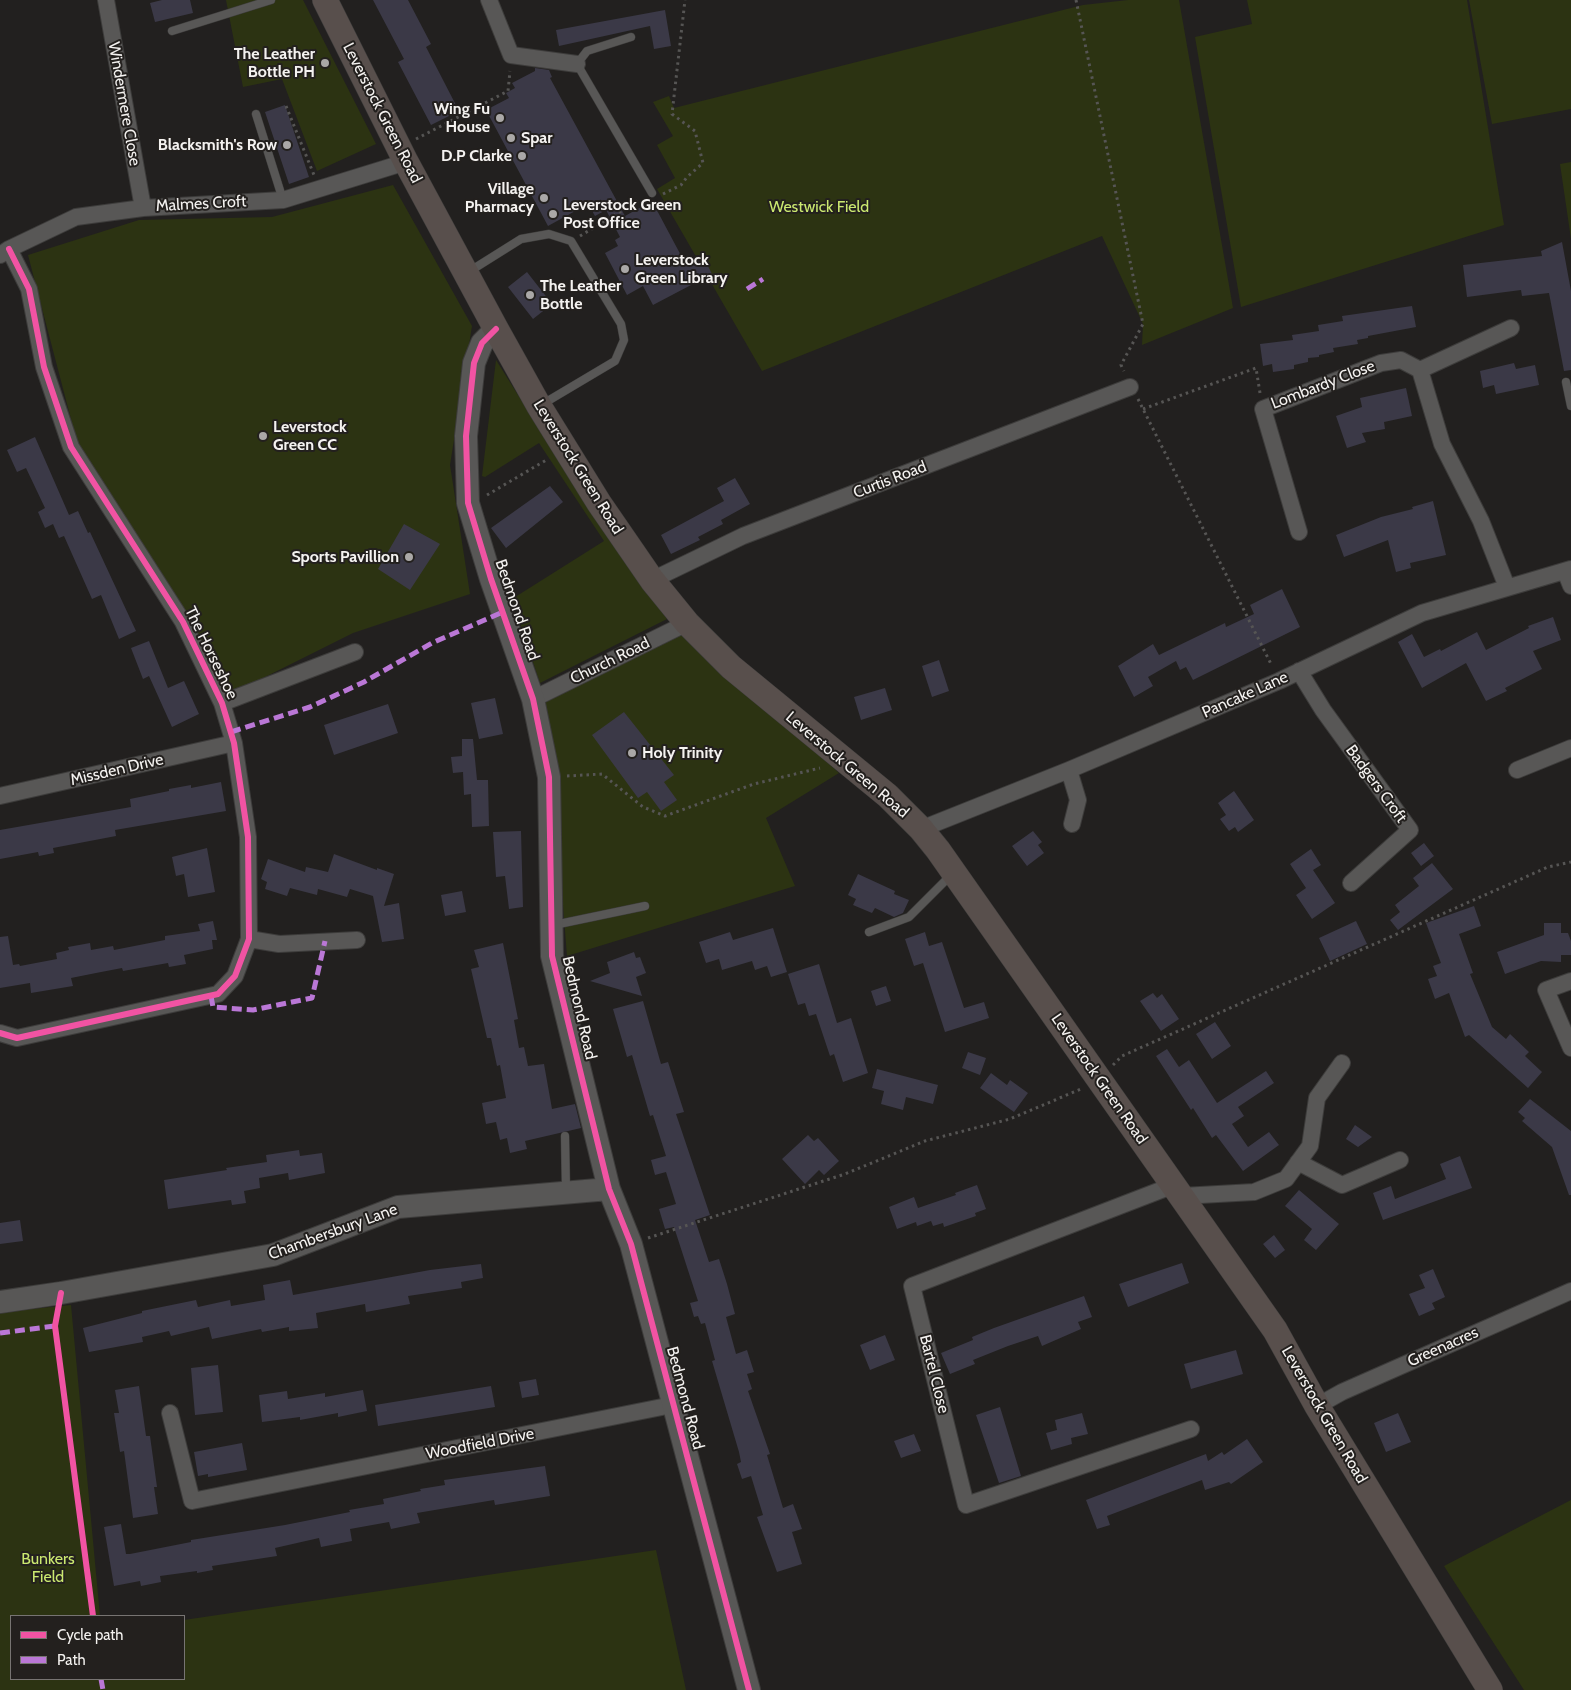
<!DOCTYPE html>
<style>
body{margin:0}
#map{position:relative;width:1571px;height:1690px;overflow:hidden;background:#22201f;font-family:Cabin,sans-serif}
canvas{display:block}
.legend{position:absolute;left:10px;top:1615px;width:175px;height:65px;box-sizing:border-box;background:#23201e;border:1px solid #777472;margin:0;padding:6px 9px;list-style:none;font-size:15px;color:#f4f2f0}
.legend li{display:flex;align-items:center;gap:10px;height:25px}
.legend b{width:25px;border:1px solid #777472}
</style>
<div id="map">
<canvas width="1571" height="1690"></canvas>
<ul class="legend">
<li><b style="height:6px;background:#f153a3"></b>Cycle path</li>
<li><b style="height:6px;background:#ba77d6"></b>Path</li>
</ul>
</div>
<script>
const g = document.querySelector('canvas').getContext('2d');
g.lineJoin = 'round';
function fillPath(path, color) {
  g.fillStyle = color;
  g.fill(path, 'evenodd');
}
function toPath(rows) {
  const path = new Path2D();
  for (const r of rows) {
    path.moveTo(r[0], r[1]);
    for (let i = 2; i < r.length; i += 2) path.lineTo(r[i], r[i + 1]);
  }
  return path;
}
function trace(path, color, width, dash) {
  g.strokeStyle = color;
  g.lineWidth = width;
  g.lineCap = dash ? 'butt' : 'round';
  g.setLineDash(dash || []);
  g.stroke(path);
}
function write(font, color, halo, rows, align = 'center') {
  g.font = font + ' Cabin,sans-serif';
  g.lineWidth = 4;
  g.setLineDash([]);
  g.textBaseline = 'middle';
  g.strokeStyle = halo;
  g.fillStyle = color;
  for (const [text, x, y, turn = 0] of rows) {
    g.save();
    g.translate(x, y);
    g.rotate((+turn || 0) * Math.PI / 180);
    g.textAlign = isNaN(turn) ? turn : align;
    if (halo) g.strokeText(text, 0, 0);
    g.fillText(text, 0, 0);
    g.restore();
  }
}
const green = toPath([
 [226,0,303,0,376,144,317,171,282,79,243,87],
 [1128,0,1179,0,1233,308,1142,345,1143,324,1102,236,762,371,657,189,675,178,657,145,673,136,653,102,669,96,674,108,1083,5],
 [1247,0,1467,0,1504,225,1241,307,1195,37,1252,24],
 [1469,0,1571,0,1571,109,1492,124],
 [1571,162,1571,239,1560,164],
 [393,185,472,326,450,465,470,594,353,633,227,696,77,442,28,255,139,220,272,217],
 [496,360,567,473,667,619,540,683,512,599,604,541,539,443,485,477,482,476],
 [683,631,839,773,766,818,795,886,567,956,553,778,539,701],
 [71,1305,100,1616,11,1616,11,1679,184,1679,184,1620,656,1550,686,1690,0,1690,0,1312],
 [1571,1500,1571,1690,1524,1690,1444,1566]
]);
const building = toPath([
 [162,0,190,0,193,13,155,22,150,3],
 [373,0,408,0,431,44,426,47,459,111,431,125,398,62,404,59],
 [665,10,671,46,654,49,650,26,559,46,556,30],
 [535,68,549,70,552,77,550,78,625,216,652,201,685,263,702,254,712,274,653,305,643,286,627,295,605,253,618,246,615,240,620,237,606,210,595,216,588,204,548,226,486,110,509,98,506,93,515,88,512,83,535,71],
 [285,105,309,177,289,184,265,112],
 [1562,242,1571,291,1571,370,1564,371,1549,293,1522,296,1521,290,1467,297,1463,265,1542,256,1541,251],
 [527,272,552,304,533,319,508,287],
 [1412,306,1416,327,1368,336,1368,338,1357,340,1358,344,1333,348,1334,352,1319,355,1319,357,1308,358,1308,362,1294,365,1294,369,1273,372,1272,364,1263,366,1260,344,1293,340,1292,335,1319,331,1318,325,1343,321,1342,316],
 [1514,363,1516,369,1535,365,1539,385,1496,394,1494,385,1483,388,1480,371],
 [1406,388,1412,416,1384,422,1385,429,1362,433,1366,442,1347,448,1336,416,1362,407,1360,398],
 [35,437,69,515,78,511,88,533,90,532,136,631,119,639,101,595,92,599,64,536,59,538,53,524,45,528,38,512,45,508,26,468,17,472,7,450],
 [735,478,750,504,721,520,723,524,698,537,700,540,671,554,661,535,724,501,717,488],
 [550,486,563,502,506,548,491,528],
 [1433,501,1446,555,1410,563,1411,568,1396,572,1388,540,1344,557,1336,535,1381,517,1413,509,1412,507],
 [404,524,440,544,410,590,378,569],
 [1282,589,1300,627,1193,680,1186,667,1180,670,1176,661,1148,677,1153,686,1134,697,1118,666,1153,644,1159,655,1225,623,1226,627,1254,614,1250,605],
 [1553,617,1561,640,1533,651,1542,669,1505,688,1507,691,1486,701,1466,663,1422,688,1398,642,1412,634,1424,657,1440,649,1441,651,1477,632,1486,650,1529,628,1528,626],
 [149,641,168,688,184,681,199,714,172,727,149,676,143,679,131,648],
 [939,660,949,691,932,697,922,666],
 [885,688,892,710,861,720,854,697],
 [495,698,503,734,479,739,471,703],
 [388,704,398,733,334,755,324,725],
 [624,712,674,775,664,782,677,800,661,811,647,792,638,798,592,735],
 [462,739,473,739,477,780,488,780,489,826,472,827,471,794,464,795,463,772,453,773,451,757,462,756],
 [221,782,226,811,115,830,116,836,53,848,54,853,39,856,38,852,0,859,0,830,131,807,130,799,169,791,169,789,191,785,191,788],
 [1234,791,1254,820,1238,832,1235,827,1229,831,1220,819,1226,815,1218,803],
 [521,831,523,907,509,909,505,876,496,877,493,832],
 [1033,831,1042,842,1038,845,1044,853,1027,866,1012,846],
 [1424,843,1434,856,1421,866,1411,853],
 [207,848,215,892,188,897,184,874,176,876,172,857],
 [1311,849,1321,865,1313,870,1335,903,1312,919,1296,895,1306,888,1290,864],
 [334,854,377,870,377,868,394,874,384,906,399,903,404,939,382,942,373,896,350,889,347,897,318,889,317,895,290,888,287,896,265,889,267,882,261,879,268,859,305,872,306,867,328,872],
 [1432,863,1453,889,1398,930,1390,920,1400,912,1395,905,1419,886,1413,878],
 [858,874,895,891,894,894,909,900,903,913,894,917,875,908,872,913,853,905,856,899,848,895],
 [462,891,466,912,445,916,441,895],
 [1474,906,1481,926,1459,934,1473,973,1470,974,1492,1027,1506,1039,1510,1034,1529,1052,1525,1056,1542,1072,1528,1088,1469,1035,1465,1037,1449,993,1435,999,1428,979,1437,976,1433,966,1441,963,1426,923],
 [213,921,217,940,212,940,213,949,184,955,186,964,169,967,168,963,123,971,122,968,96,973,71,978,73,986,31,993,30,983,0,988,0,937,8,936,13,965,19,964,20,966,57,959,56,953,69,950,68,947,90,943,91,950,113,946,114,950,165,940,165,936,200,931,198,924],
 [1356,921,1367,944,1330,961,1319,938],
 [1544,923,1561,923,1561,933,1568,933,1571,941,1571,955,1561,955,1561,962,1541,961,1505,974,1497,952,1544,935],
 [773,928,787,972,771,977,767,966,755,970,752,961,722,970,719,959,706,963,699,942,730,932,733,940],
 [925,932,929,946,942,942,964,1008,984,1002,989,1018,945,1032,923,963,914,966,905,939],
 [503,943,518,1019,514,1020,519,1048,524,1047,528,1066,544,1064,552,1109,575,1104,581,1128,525,1141,527,1149,510,1153,507,1138,500,1140,496,1122,486,1124,482,1103,506,1098,500,1065,497,1066,491,1038,487,1038,471,969,479,967,474,950],
 [634,952,636,958,640,957,646,973,636,977,642,996,590,981,610,973,607,962],
 [819,964,837,1023,851,1018,868,1073,843,1082,834,1054,830,1056,816,1014,809,1016,805,1003,798,1005,788,974],
 [886,986,891,1001,876,1006,871,991],
 [1153,993,1157,998,1162,994,1179,1019,1161,1031,1140,1001],
 [643,1001,661,1064,668,1062,684,1112,676,1114,710,1215,695,1220,709,1262,719,1259,727,1284,735,1314,726,1317,736,1354,747,1350,754,1372,747,1374,752,1389,748,1391,770,1454,767,1455,783,1508,793,1504,802,1529,792,1532,802,1564,777,1572,757,1517,763,1515,751,1476,742,1479,737,1464,741,1462,739,1452,712,1361,715,1360,705,1323,701,1324,698,1316,694,1317,690,1303,698,1301,685,1261,674,1227,665,1229,659,1209,676,1204,666,1172,655,1175,651,1160,666,1156,653,1115,650,1116,632,1055,627,1057,613,1009],
 [1215,1022,1231,1046,1212,1059,1196,1034],
 [1167,1049,1179,1067,1189,1060,1217,1103,1266,1071,1274,1083,1238,1107,1244,1116,1232,1124,1248,1147,1269,1132,1279,1145,1243,1171,1216,1135,1212,1138,1193,1108,1191,1110,1156,1056],
 [968,1052,986,1058,980,1075,962,1068],
 [877,1069,938,1085,933,1104,906,1097,903,1110,881,1104,884,1091,872,1088],
 [991,1073,1007,1085,1010,1080,1028,1093,1014,1112,980,1088],
 [1530,1099,1571,1131,1571,1195,1569,1195,1552,1147,1522,1121,1525,1118,1518,1112],
 [1355,1125,1372,1137,1358,1147,1346,1139],
 [808,1135,814,1141,818,1138,839,1161,824,1175,819,1170,805,1184,782,1159],
 [299,1150,300,1156,322,1153,325,1173,289,1180,288,1173,259,1178,260,1188,244,1191,246,1203,232,1205,231,1200,168,1209,164,1180,227,1170,226,1168,267,1162,266,1155],
 [1460,1156,1472,1188,1383,1220,1373,1193,1391,1186,1395,1199,1446,1179,1440,1164],
 [977,1185,986,1209,975,1213,976,1216,944,1227,943,1223,933,1226,931,1221,917,1226,916,1222,897,1229,889,1207,914,1197,918,1208,956,1195,955,1193],
 [1299,1190,1339,1224,1316,1250,1304,1240,1312,1229,1285,1206],
 [20,1220,23,1241,0,1244,0,1223],
 [1274,1235,1285,1250,1275,1258,1263,1244],
 [1182,1263,1189,1283,1128,1307,1119,1284],
 [481,1264,483,1278,461,1282,462,1288,408,1296,410,1304,366,1312,365,1304,316,1313,318,1328,289,1331,289,1327,262,1332,261,1329,212,1339,209,1327,171,1336,169,1331,142,1337,143,1342,89,1352,83,1328,142,1313,142,1311,196,1300,198,1307,230,1300,231,1306,265,1300,263,1285,290,1280,293,1295,430,1270],
 [1433,1269,1445,1297,1432,1303,1435,1309,1419,1316,1409,1294,1425,1288,1419,1275],
 [1084,1296,1092,1317,1078,1322,1081,1329,1042,1346,1038,1336,1008,1346,973,1360,975,1364,950,1374,941,1353,973,1340,972,1337,994,1328],
 [885,1335,895,1360,870,1370,860,1345],
 [1236,1350,1243,1374,1191,1389,1184,1364],
 [218,1365,223,1412,195,1415,191,1368],
 [536,1379,539,1395,522,1398,519,1382],
 [139,1386,146,1436,150,1436,157,1487,154,1487,158,1514,133,1518,124,1451,120,1452,114,1413,119,1413,115,1390],
 [491,1386,495,1407,378,1426,375,1405],
 [363,1390,367,1411,338,1417,338,1413,300,1420,300,1417,262,1422,259,1395,287,1391,288,1399,325,1393,325,1397],
 [1000,1407,1021,1476,999,1483,976,1415],
 [1082,1413,1088,1434,1071,1438,1072,1444,1051,1450,1046,1433,1057,1430,1055,1420],
 [1398,1413,1411,1442,1386,1452,1374,1423],
 [914,1434,921,1451,901,1458,894,1441],
 [1247,1439,1263,1462,1231,1484,1229,1482,1205,1490,1202,1480,1107,1516,1110,1525,1097,1529,1086,1500,1206,1454,1208,1461,1222,1452,1224,1455],
 [242,1443,247,1470,208,1477,208,1474,198,1476,194,1452],
 [545,1466,550,1496,495,1505,494,1500,417,1513,420,1523,391,1529,389,1522,350,1529,352,1541,321,1547,319,1538,275,1548,277,1556,212,1566,213,1570,197,1573,197,1571,160,1576,161,1582,141,1586,140,1581,114,1586,104,1527,121,1524,126,1554,130,1554,191,1542,191,1540,285,1525,350,1512,349,1510,384,1504,383,1499,421,1491,420,1489,445,1485,444,1480]
]);
const path = toPath([
 [1076,0,1143,324,1121,365,1124,371],
 [286,106,314,175],
 [416,139,508,91,510,71],
 [663,194,681,185,687,177,703,163,695,131,672,114,685,0],
 [580,236,641,199],
 [1138,399,1272,666],
 [1143,409,1256,368,1260,393],
 [487,495,548,459],
 [567,776,602,774,643,807,665,816,754,784,820,768],
 [1113,1065,1122,1056,1548,867,1571,862],
 [648,1238,845,1174,925,1141,1010,1119,1081,1089]
]);
const lane = toPath([
 [172,31,271,0],
 [631,37,587,51,577,64,652,193],
 [256,114,283,200],
 [470,271,521,239,549,234,571,241,621,324,624,340,615,361,541,405],
 [1566,382,1571,406],
 [554,925,645,906],
 [869,932,909,917,951,875],
 [565,1136,566,1190]
]);
const street = toPath([
 [106,0,143,208],
 [489,0,511,55,577,64],
 [0,255,9,249,76,217,143,208,283,200,406,162],
 [1420,370,1442,444,1481,521,1507,587],
 [1299,532,1263,409,1381,363,1401,360,1420,370,1511,328],
 [1565,571,1571,586],
 [652,580,743,536,1130,387],
 [1299,671,1323,710,1410,830,1351,883],
 [533,699,687,623],
 [222,703,355,652],
 [1069,770,1078,800,1072,824],
 [1517,770,1571,748],
 [0,796,234,743],
 [921,829,1069,770,1279,681,1422,613,1571,569],
 [249,939,279,944,357,940],
 [1571,981,1546,990,1571,1048],
 [0,1033,17,1038,218,994,235,976,249,939,248,837,234,743,222,703,183,622,71,447,44,367,29,289,9,249],
 [1298,1162,1342,1185,1400,1160],
 [1174,1185,912,1286,966,1505,1191,1429],
 [1182,1196,1254,1192,1286,1179,1310,1146,1317,1098,1342,1063],
 [1317,1406,1342,1392,1571,1291],
 [170,1413,192,1501,672,1405]
]);
const secondary = toPath([
 [496,329,482,343,474,363,466,436,468,503,491,579,533,699,549,777,552,956,609,1189,631,1244,749,1690],
 [0,1302,61,1293,273,1255,398,1207,609,1189]
]);
const primary = toPath([
 [325,0,406,162,496,329,539,406,599,503,652,580,687,623,731,667,888,796,921,829,938,850,1275,1330,1317,1406,1490,1690]
]);
const quiet = toPath([
 [747,289,763,279],
 [231,732,310,707,364,682,432,643,503,612],
 [211,996,213,1007,253,1010,312,998,325,941],
 [0,1333,55,1326],
 [101,1679,103,1690]
]);
const cycleway = toPath([
 [496,329,482,343,474,363,466,436,468,503,491,579,533,699,549,777,552,956,609,1189,631,1244,749,1690],
 [0,1033,17,1038,218,994,235,976,249,939,248,837,234,743,222,703,183,622,71,447,44,367,29,289,9,249],
 [61,1293,55,1326,93,1616]
]);
const markers = [
 [325,63,5,"#aaa8a7"],
 [500,118,5,"#aaa8a7"],
 [511,138,5,"#aaa8a7"],
 [287,145,5,"#aaa8a7"],
 [522,156,5,"#aaa8a7"],
 [544,198,5,"#aaa8a7"],
 [553,214,5,"#aaa8a7"],
 [625,269,5,"#aaa8a7"],
 [530,295,5,"#aaa8a7"],
 [263,436,5,"#aaa8a7"],
 [409,557,5,"#aaa8a7"],
 [632,753,5,"#aaa8a7"]
];
const poiNames = [
 ["The Leather",315,54],
 ["Bottle PH",315,72],
 ["Wing Fu",490,109],
 ["House",490,127],
 ["Spar",521,138,"left"],
 ["Blacksmith's Row",277,145],
 ["D.P Clarke",512,156],
 ["Village",534,189],
 ["Pharmacy",534,207],
 ["Leverstock Green",563,205,"left"],
 ["Post Office",563,223,"left"],
 ["Leverstock",635,260,"left"],
 ["Green Library",635,278,"left"],
 ["The Leather",540,286,"left"],
 ["Bottle",540,304,"left"],
 ["Leverstock",273,427,"left"],
 ["Green CC",273,445,"left"],
 ["Sports Pavillion",399,557],
 ["Holy Trinity",642,753,"left"]
];
const streetNames = [
 ["Windermere Close",124,104,80],
 ["Leverstock Green Road",382,113,63],
 ["Malmes Croft",201,204,-3],
 ["Lombardy Close",1323,385,-21],
 ["Leverstock Green Road",578,467,58],
 ["Curtis Road",890,480,-21],
 ["Bedmond Road",517,610,71],
 ["The Horseshoe",211,653,64],
 ["Church Road",610,661,-26],
 ["Pancake Lane",1245,695,-24],
 ["Leverstock Green Road",847,765,40],
 ["Missden Drive",117,770,-13],
 ["Badgers Croft",1376,784,54],
 ["Bedmond Road",579,1008,77],
 ["Leverstock Green Road",1099,1079,55],
 ["Chambersbury Lane",333,1232,-20],
 ["Greenacres",1443,1347,-24],
 ["Bartel Close",934,1374,76],
 ["Bedmond Road",685,1398,75],
 ["Leverstock Green Road",1324,1415,60],
 ["Woodfield Drive",480,1444,-11]
];
const parkNames = [
 ["Westwick Field",819,207],
 ["Bunkers",48,1559],
 ["Field",48,1577]
];
fillPath(green, '#2c3312');
fillPath(building, '#3b3947');
trace(lane, '#3d3c3b', 9);
trace(street, '#3d3c3b', 18);
trace(secondary, '#3d3c3b', 24);
trace(primary, '#3d3c3b', 26);
trace(path, '#565554', 3, [2.5, 4]);
trace(lane, '#585756', 8);
trace(street, '#585756', 16);
trace(secondary, '#585756', 22);
trace(primary, '#584f4c', 25);
trace(quiet, '#ba77d6', 5, [10, 5]);
trace(cycleway, '#f153a3', 6);
for (const [x, y, r, color] of markers) {
  const dot = new Path2D();
  dot.arc(x, y, r, 0, 2 * Math.PI);
  g.fillStyle = color;
  g.fill(dot);
  trace(dot, '#23201e', 2);
}
write('bold 16px', '#f4f2f0', '#23201e', poiNames, 'right');
write('16px', '#f4f2f0', '#23201e', streetNames);
write('16px', '#cbe870', '#23201e', parkNames);
</script>
